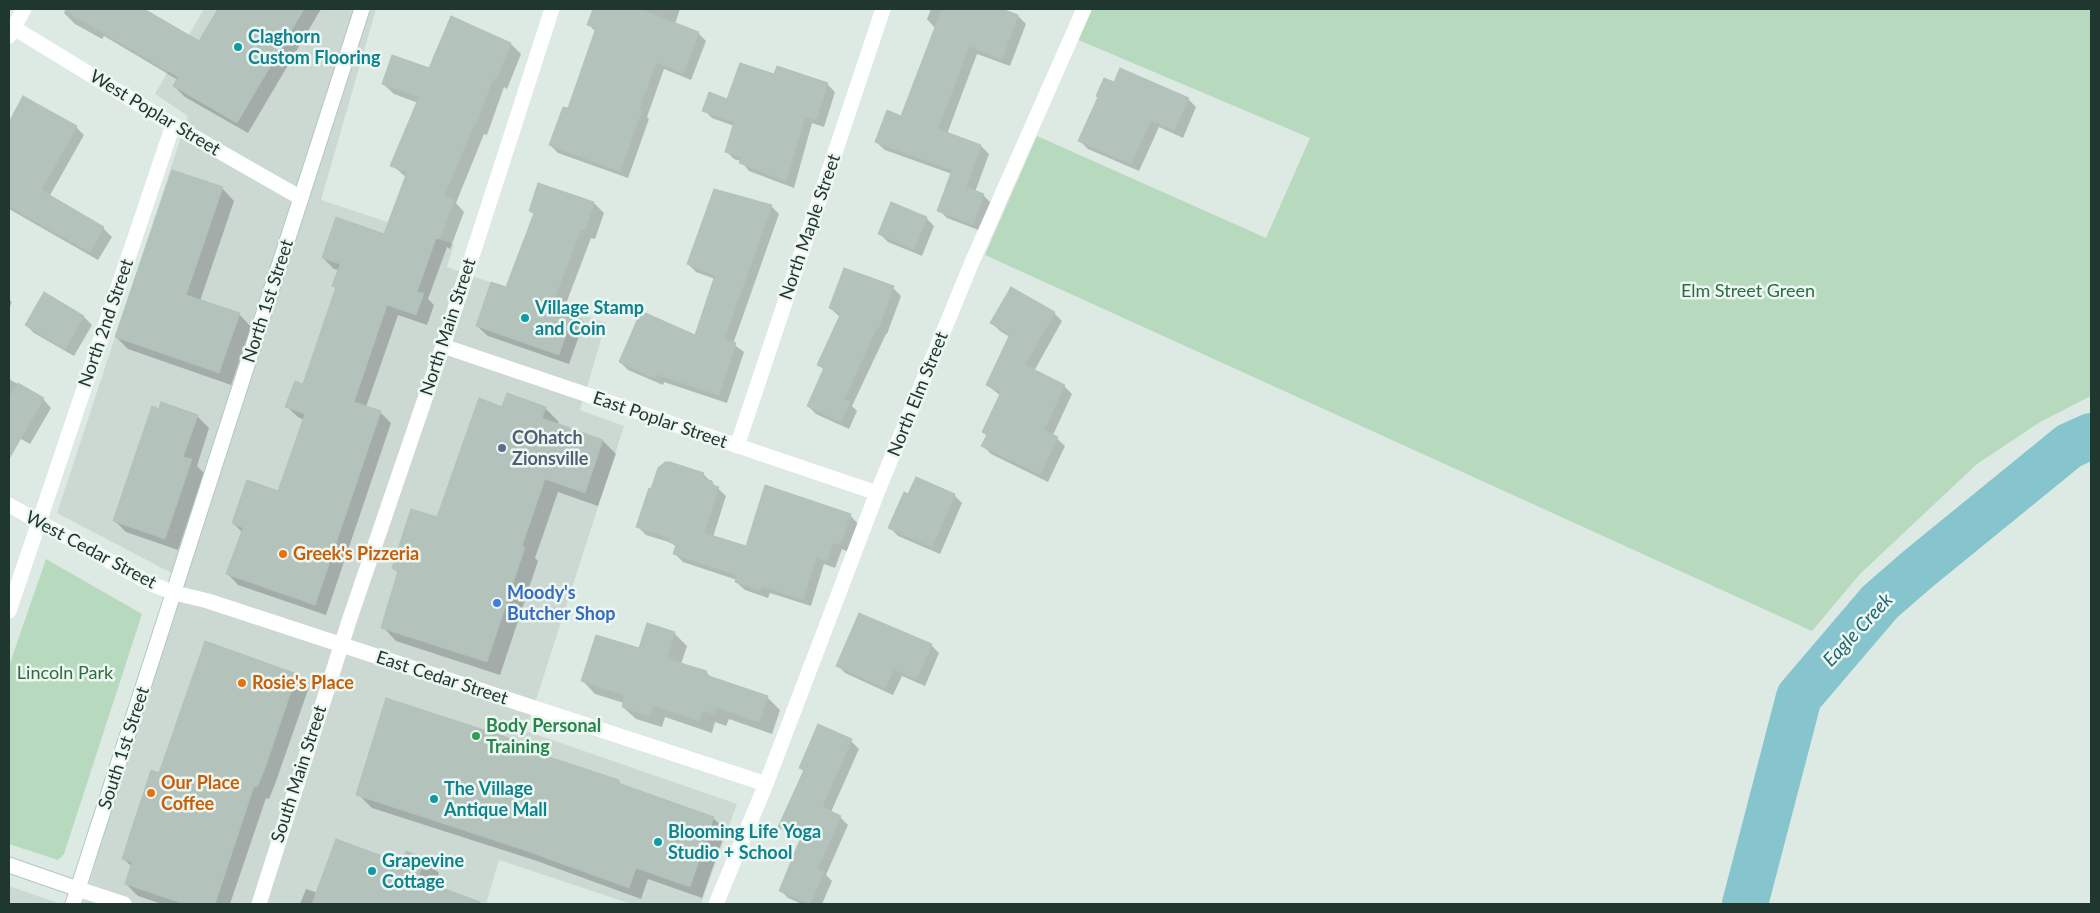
<!DOCTYPE html>
<style>
body{margin:0}
#map{position:relative;width:2100px;height:913px;overflow:hidden;background:#dde9e3;font-family:Lato,sans-serif}
canvas{display:block}
.frame{position:absolute;inset:0;border:10px solid #203730;pointer-events:none}
</style>
<div id="map">
<canvas width="2100" height="913"></canvas>
<div class="frame"></div>
</div>
<script>
const g = document.querySelector('canvas').getContext('2d');
g.lineJoin = 'round';
function fillPath(path, color) {
  g.fillStyle = color;
  g.fill(path, 'evenodd');
}
function toPath(rows) {
  const path = new Path2D();
  for (const r of rows) {
    path.moveTo(r[0], r[1]);
    for (let i = 2; i < r.length; i += 2) path.lineTo(r[i], r[i + 1]);
  }
  return path;
}
function trace(path, color, width, dash) {
  g.strokeStyle = color;
  g.lineWidth = width;
  g.lineCap = dash ? 'butt' : 'round';
  g.setLineDash(dash || []);
  g.stroke(path);
}
function write(font, color, halo, rows, align = 'center') {
  g.font = font + ' Lato,sans-serif';
  g.lineWidth = 5;
  g.setLineDash([]);
  g.textBaseline = 'middle';
  g.strokeStyle = halo;
  g.fillStyle = color;
  for (const [text, x, y, turn = 0] of rows) {
    g.save();
    g.translate(x, y);
    g.rotate((+turn || 0) * Math.PI / 180);
    g.textAlign = isNaN(turn) ? turn : align;
    if (halo) g.strokeText(text, 0, 0);
    g.fillText(text, 0, 0);
    g.restore();
  }
}
const built = toPath([
 [204,9,376,9,321,200,454,244,447,267,606,323,580,410,624,426,526,731,737,804,701,904,631,904,499,860,486,904,83,904,181,578,57,513,188,116,155,94],
 [9,886,61,904,9,904]
]);
const green = toPath([
 [1091,9,2091,9,2091,396,2040,422,1977,464,1860,574,1812,631,985,255,1037,136,1266,238,1310,138,1076,39],
 [46,559,142,614,64,854,58,860,9,844,9,666]
]);
const shadow = toPath([
 [66,9,142,9,200,42,220,9,321,9,248,133,185,97,174,86,178,80,104,36,102,39,75,24,64,13],
 [593,9,680,9,675,24,698,33,706,41,691,80,664,69,647,117,649,119,628,178,558,153,550,145,569,110,596,32,588,24],
 [931,9,999,9,1018,16,1026,24,1010,66,977,54,947,134,981,146,989,154,975,192,983,195,991,203,981,231,947,218,939,210,952,174,885,150,876,142,902,117,935,28,927,19],
 [452,18,511,44,521,54,507,89,504,87,487,135,484,134,456,203,464,212,450,249,447,247,428,299,434,305,427,325,398,315,366,407,380,412,391,423,326,615,238,585,228,574,243,533,233,523,279,493,304,420,298,417,287,407,304,385,337,289,333,286,339,270,334,269,323,258,385,236,407,178,392,165,418,103,394,94,383,84,429,69],
 [778,68,828,85,835,92,824,127,812,123,794,188,749,171,741,161,734,159,727,152,734,126,712,118,704,110,728,100,775,76],
 [1114,84,1188,99,1196,107,1183,138,1159,127,1139,171,1088,149,1080,141],
 [24,98,76,127,84,135,49,197,103,228,112,237,98,260,9,209,9,124],
 [222,188,234,201,200,301,239,314,251,327,231,385,128,349,116,337],
 [594,203,604,213,595,239,591,238,564,309,573,312,584,322,569,364,488,336,477,326,507,289,535,215,530,211],
 [771,206,779,214,733,344,744,352,727,403,664,382,663,385,628,370,620,362,696,337,715,279,696,272,688,264],
 [926,218,934,226,922,256,888,242,880,234],
 [893,288,901,296,887,334,886,334,852,406,857,411,849,429,816,414,808,406,824,370,819,365,840,317,830,308],
 [9,299,12,302,9,309],
 [1054,313,1062,321,1034,371,1064,386,1072,394,1053,435,1065,446,1048,482,991,454,983,446,988,436,983,432,1001,396,987,385,1010,337,1000,331,992,323],
 [84,317,92,325,74,356,34,333,26,325],
 [9,379,43,399,51,408,30,444,9,432],
 [503,408,545,408,559,422,557,425,603,441,616,454,598,506,558,492,535,558,538,561,500,675,396,641,383,627,399,573,393,568,438,519],
 [197,416,209,428,197,466,204,473,178,550,126,532,114,520],
 [703,474,726,496,713,537,747,548,850,515,858,524,848,552,842,549,835,568,824,564,811,606,770,593,768,598,745,590,736,582,737,580,683,562,675,554,677,548,672,543,646,535,638,527],
 [954,495,962,503,940,554,898,536,890,528],
 [674,633,687,646,681,664,706,672,713,679,767,697,780,710,772,734,729,719,726,726,715,722,712,733,665,717,662,727,636,719,623,707,624,703,595,694,583,681],
 [931,645,939,653,925,686,902,676,893,695,845,673,837,665],
 [297,675,309,687,275,784,269,799,266,798,230,904,158,904,159,903,138,896,126,884,132,867,124,859,160,774],
 [851,741,859,749,831,812,840,817,848,825,826,875,832,881,822,904,802,904,788,898,780,890,801,841,787,835,779,826,804,772,800,767],
 [787,830,807,839,806,841,787,832],
 [529,746,537,754,618,781,623,786,713,818,726,830,702,898,648,879,641,899,537,861,372,808,359,795],
 [424,859,439,873,434,886,461,896,469,904,300,904,306,889,318,893]
]);
const river = toPath([
 [1745,904,1799,697,1880,602,1918,569,2069,446,2091,436]
]);
const building = toPath([
 [63,9,144,9,199,41,218,9,304,9,237,123,173,86,178,77,63,9],
 [593,9,639,9,699,32,683,73,656,62,639,109,642,110,620,171,549,145,563,107,568,108,596,28,587,25,593,9],
 [942,9,1002,9,1018,15,1002,59,969,46,938,129,981,145,966,187,984,194,973,224,937,211,952,170,875,142,887,110,901,116,942,9],
 [451,16,511,43,496,79,493,78,476,125,474,124,444,196,454,200,440,239,436,238,417,292,424,293,416,315,387,305,354,402,381,411,315,605,226,574,243,528,232,523,247,480,278,491,305,414,285,407,295,381,303,384,336,287,332,286,340,264,322,258,336,217,384,234,407,172,390,166,419,97,382,84,392,55,429,68,451,16],
 [740,63,774,74,777,66,828,83,816,120,805,117,786,181,739,163,742,157,725,152,734,122,702,111,709,92,727,99,740,63],
 [1120,68,1189,98,1174,130,1151,120,1131,164,1078,141,1098,97,1096,96,1104,78,1114,82,1120,68],
 [23,96,77,126,41,190,104,227,90,252,9,206,9,122,23,96],
 [172,170,223,187,186,295,240,313,219,373,115,337,172,170],
 [538,183,594,202,585,230,581,229,552,304,574,311,559,355,476,326,491,282,506,287,534,213,529,211,538,183],
 [714,189,772,205,724,339,736,343,719,395,656,374,655,378,619,362,641,311,695,335,715,275,687,264,714,189],
 [891,202,927,217,914,249,878,234,891,202],
 [844,268,894,286,879,327,877,327,844,399,850,402,841,422,807,406,824,368,817,365,841,313,829,308,844,268],
 [1011,287,1055,312,1025,365,1065,385,1044,430,1058,437,1040,474,981,446,987,435,982,432,1001,392,986,385,1010,334,990,323,1011,287],
 [44,292,84,316,65,349,25,325,44,292],
 [18,383,44,398,9,459,9,399,18,383],
 [507,393,546,407,542,418,603,440,585,493,545,479,522,546,525,547,487,662,381,628,398,571,392,568,411,509,437,517,479,398,502,407,507,393],
 [161,402,198,415,183,457,192,459,165,539,113,521,152,406,159,409,161,402],
 [665,462,670,462,704,473,702,478,712,481,713,485,719,487,704,533,746,546,765,485,851,514,840,545,833,542,827,561,816,557,803,599,762,586,760,590,735,582,737,575,673,554,676,545,669,542,670,538,636,527,649,488,651,489,658,468,665,462],
 [916,477,955,494,932,547,888,528,904,492,908,494,916,477],
 [859,613,932,644,916,679,894,669,885,688,836,666,859,613],
 [647,623,675,632,667,659,707,671,706,675,768,696,759,722,716,707,714,714,703,710,699,721,653,705,649,716,622,707,625,695,581,681,596,635,639,648,647,623],
 [205,641,297,674,264,771,257,787,254,786,215,904,184,904,125,884,132,862,122,859,151,770,159,773,205,641],
 [386,698,530,745,528,750,619,780,618,783,714,817,690,887,636,868,629,888,524,850,356,795,386,698],
 [818,724,852,739,822,807,841,816,817,869,824,872,810,904,779,891,801,837,778,827,804,770,799,768,818,724],
 [336,839,401,863,406,851,425,858,418,879,480,902,480,904,312,904,336,839]
]);
const street = toPath([
 [9,25,173,125,301,198],
 [9,36,24,9],
 [443,346,877,493],
 [737,446,883,9],
 [9,505,151,584,175,593,208,601,766,784],
 [9,611,173,125],
 [78,889,124,904],
 [259,904,349,621,443,346,552,9],
 [716,904,766,784,877,493,972,262,1084,9]
]);
const secondary = toPath([
 [9,865,78,889],
 [73,904,362,9]
]);
const markers = [
 [238,47,5,"#0f9aa8"],
 [525,318,5,"#0f9aa8"],
 [502,448,5,"#5c6f8a"],
 [283,554,5,"#e8710a"],
 [497,603,5,"#3f7fe0"],
 [242,683,5,"#e8710a"],
 [476,736,5,"#2e9e5b"],
 [151,793,5,"#e8710a"],
 [434,799,5,"#0f9aa8"],
 [658,842,5,"#0f9aa8"],
 [372,871,5,"#0f9aa8"]
];
const cultureNames = [
 ["Claghorn",248,37],
 ["Custom Flooring",248,58],
 ["Village Stamp",535,308],
 ["and Coin",535,329],
 ["The Village",444,789],
 ["Antique Mall",444,810],
 ["Blooming Life Yoga",668,832],
 ["Studio + School",668,853],
 ["Grapevine",382,861],
 ["Cottage",382,882]
];
const streetNames = [
 ["West Poplar Street",155,113,31],
 ["North Maple Street",810,227,-71],
 ["North 1st Street",268,301,-72],
 ["North 2nd Street",106,323,-71],
 ["North Main Street",448,327,-72],
 ["North Elm Street",918,394,-68],
 ["East Poplar Street",660,420,19],
 ["West Cedar Street",91,550,28],
 ["East Cedar Street",442,678,18],
 ["South 1st Street",124,748,-72],
 ["South Main Street",299,774,-72]
];
const parkNames = [
 ["Elm Street Green",1748,291],
 ["Lincoln Park",65,673]
];
const serviceNames = [
 ["COhatch",512,438],
 ["Zionsville",512,459]
];
const foodNames = [
 ["Greek's Pizzeria",293,554],
 ["Rosie's Place",252,683],
 ["Our Place",161,783],
 ["Coffee",161,804]
];
const shopNames = [
 ["Moody's",507,593],
 ["Butcher Shop",507,614]
];
const leisureNames = [
 ["Body Personal",486,726],
 ["Training",486,747]
];
const waterNames = [
 ["Eagle Creek",1858,630,-47]
];
fillPath(built, '#ccd8d2');
fillPath(green, '#b7dabf');
fillPath(shadow, '#0003');
trace(river, '#86c5cd', 46);
fillPath(building, '#b3c3bc');
trace(building, '#b0c2ba', 1);
trace(secondary, '#b1c8bf', 17);
trace(street, '#fff', 15);
trace(secondary, '#fff', 15);
for (const [x, y, r, color] of markers) {
  const dot = new Path2D();
  dot.arc(x, y, r, 0, 2 * Math.PI);
  g.fillStyle = color;
  g.fill(dot);
  trace(dot, '#edf6f1', 2);
}
write('bold 18px', '#0d838f', '#edf6f1', cultureNames, 'left');
write('18px', '#203730', '#edf6f1', streetNames);
write('18px', '#2c6c42', '#edf6f1', parkNames);
write('bold 18px', '#4e5e75', '#edf6f1', serviceNames, 'left');
write('bold 18px', '#c56008', '#edf6f1', foodNames, 'left');
write('bold 18px', '#366cbe', '#edf6f1', shopNames, 'left');
write('bold 18px', '#27864d', '#edf6f1', leisureNames, 'left');
write('italic 19px', '#1d6670', '#edf6f1', waterNames);
</script>
